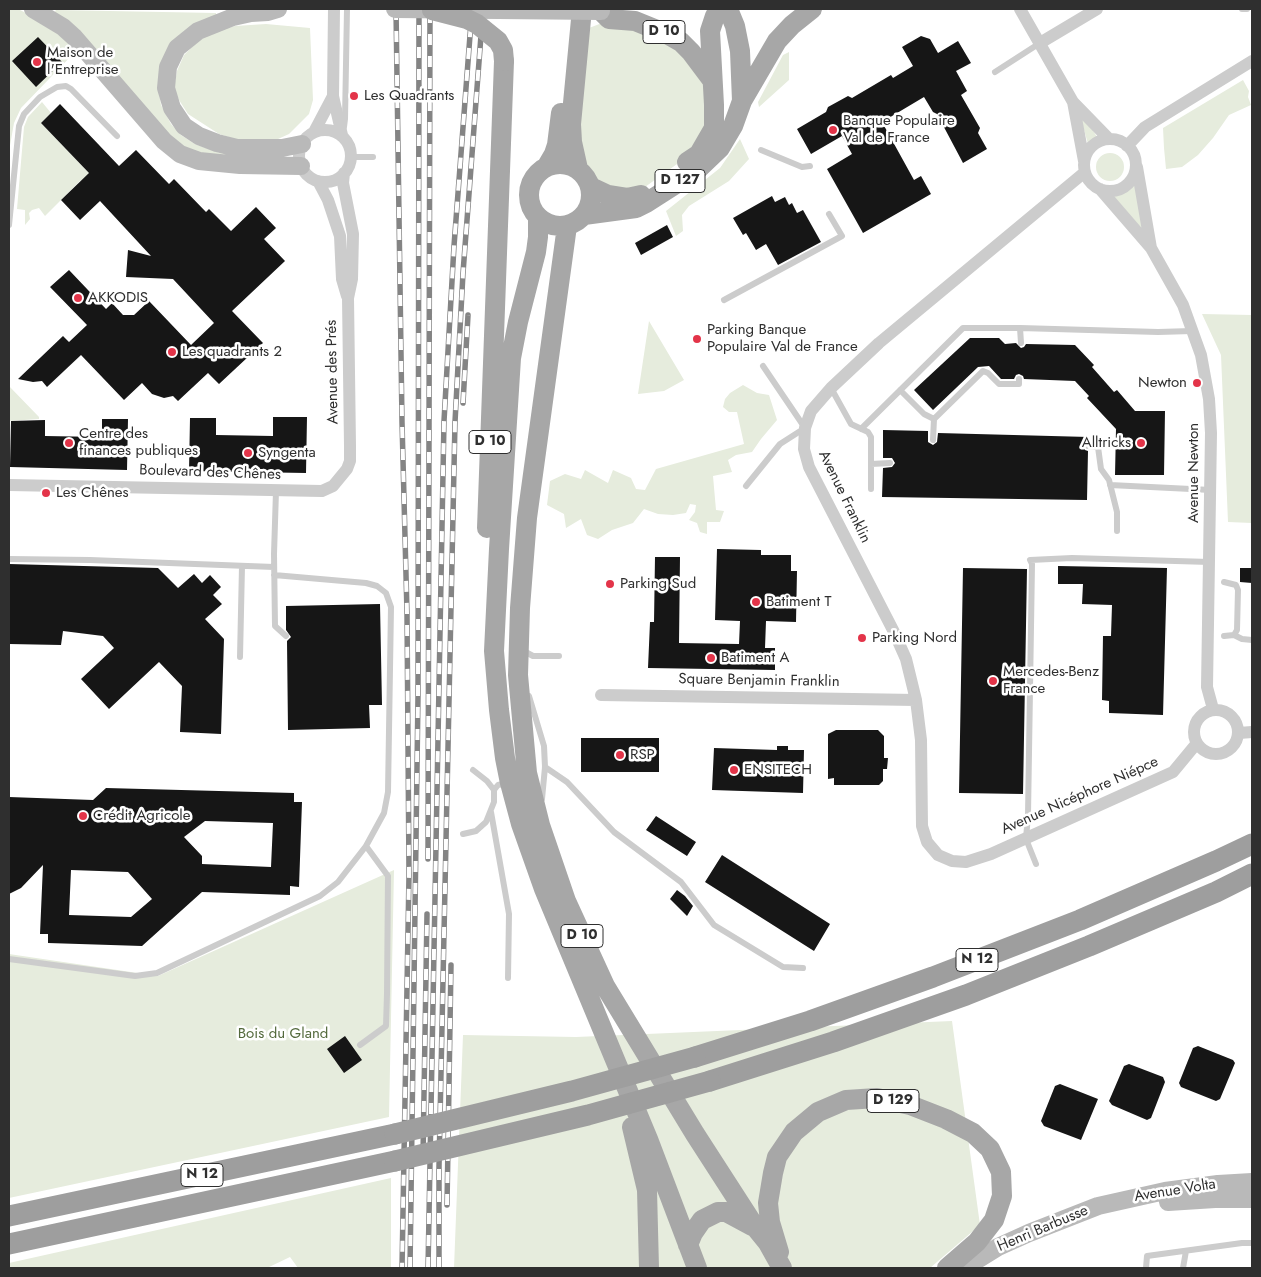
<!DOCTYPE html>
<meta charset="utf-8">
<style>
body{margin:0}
#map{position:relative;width:1261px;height:1277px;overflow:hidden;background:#fff;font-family:Jost,sans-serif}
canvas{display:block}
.frame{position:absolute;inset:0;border:10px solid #2f2f2f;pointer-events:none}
</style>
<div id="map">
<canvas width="1261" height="1277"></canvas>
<div class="frame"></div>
</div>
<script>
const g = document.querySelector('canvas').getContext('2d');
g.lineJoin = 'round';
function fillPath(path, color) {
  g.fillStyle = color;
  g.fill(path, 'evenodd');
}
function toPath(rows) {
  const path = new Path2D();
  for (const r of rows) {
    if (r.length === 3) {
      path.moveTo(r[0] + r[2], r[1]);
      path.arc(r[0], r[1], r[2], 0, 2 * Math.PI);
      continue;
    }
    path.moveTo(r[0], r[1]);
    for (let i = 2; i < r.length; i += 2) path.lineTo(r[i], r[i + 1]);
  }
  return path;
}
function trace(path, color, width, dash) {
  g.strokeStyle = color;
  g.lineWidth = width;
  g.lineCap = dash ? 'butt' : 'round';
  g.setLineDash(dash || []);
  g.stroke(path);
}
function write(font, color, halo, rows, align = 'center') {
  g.font = font + ' Jost,sans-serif';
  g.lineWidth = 5;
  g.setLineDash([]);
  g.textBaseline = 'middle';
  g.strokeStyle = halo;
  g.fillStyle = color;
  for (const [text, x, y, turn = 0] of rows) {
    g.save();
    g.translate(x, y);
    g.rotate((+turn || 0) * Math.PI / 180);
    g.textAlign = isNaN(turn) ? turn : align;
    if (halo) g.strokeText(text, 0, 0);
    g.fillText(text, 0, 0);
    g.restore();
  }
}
const green = toPath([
 [9,9,18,9,38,19,56,31,76,51,21,108,14,123,9,151],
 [56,10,216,13,216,16,196,24,158,87,161,105,171,124,181,135,195,144,220,153,276,156,276,162,216,158,184,147,174,140,53,14],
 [602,23,645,30,668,41,701,76,710,99,708,121,691,154,645,187,631,192,600,183,584,162,579,138,589,28],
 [266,24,310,28,313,100,309,114,289,134,278,139,256,142,238,140,219,134,188,114,179,100,174,88,177,71,184,55,198,41,214,32,235,26],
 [789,52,789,80,759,107,758,102,783,55],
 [1243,80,1249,91,1248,97,1251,105,1229,115,1213,138,1198,155,1182,167,1166,169,1164,148,1163,128],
 [42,102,51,113,41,123,91,175,80,181,45,216,39,208,32,210,29,213,30,219,25,225,25,210,17,209,24,127,28,117],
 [1079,112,1087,121,1097,137,1088,144],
 [740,139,749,159,729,181,689,206,682,215,683,231,676,236,666,211,720,168],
 [1110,167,14],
 [1135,181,1143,231,1113,196,1127,191],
 [1202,314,1252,315,1252,523,1228,522,1221,355],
 [649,321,684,380,664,391,638,394],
 [743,385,757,393,769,395,777,420,761,439,752,452,736,455,728,460,732,472,713,476,716,510,724,511,720,522,707,522,707,534,700,532,697,523,689,520,695,512,696,505,690,504,686,513,673,515,658,514,644,509,633,523,612,530,598,539,587,535,581,519,566,528,564,514,547,505,550,481,565,474,581,479,585,470,608,483,613,470,631,478,636,489,645,490,656,469,744,444,737,412,729,412,723,407,725,399,730,393],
 [9,386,39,417,39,419,9,421],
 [394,870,389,1117,9,1198,9,954,158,976],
 [952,1021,980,1225,930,1268,454,1268,463,1035,576,1037],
 [391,1178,391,1268,298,1268,290,1257,267,1268,9,1268,9,1263]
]);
const building = toPath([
 [921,36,930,39,938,53,958,41,971,63,956,71,967,91,961,95,980,128,978,133,987,149,963,163,937,114,933,112,924,97,882,122,914,180,921,176,931,194,863,233,827,169,852,154,842,136,811,154,797,129,826,112,828,107,848,96,852,98,891,75,893,78,913,66,902,47],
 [38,37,62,62,36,87,12,61],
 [60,104,119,166,136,150,169,184,174,179,206,212,209,209,231,231,256,207,276,228,264,239,285,261,232,311,263,343,219,384,208,373,178,401,173,396,164,398,152,394,142,383,124,400,81,355,47,387,42,381,33,382,18,379,63,336,69,342,87,325,50,287,69,270,106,309,112,303,123,315,134,315,149,301,191,345,214,323,173,279,126,277,128,250,151,256,100,201,80,220,61,200,89,173,41,123],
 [772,196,775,202,785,197,789,205,792,203,797,213,803,210,821,242,778,265,766,244,756,250,746,233,743,235,733,218],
 [667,225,673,237,641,255,635,243],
 [970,338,999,338,1005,344,1016,343,1021,348,1024,347,1026,344,1075,345,1094,365,1092,367,1114,392,1117,390,1135,411,1165,411,1164,475,1115,475,1116,429,1087,398,1089,396,1075,381,1024,379,1023,376,1019,374,1016,375,1014,379,1001,379,989,366,978,367,933,410,914,390],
 [273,417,307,417,306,473,189,471,190,418,216,418,216,435,273,436],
 [102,419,128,419,127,470,10,467,11,421,45,420,45,436,102,437],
 [883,430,928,431,928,442,933,445,937,442,938,433,1089,437,1089,441,1084,443,1083,446,1085,450,1088,451,1087,500,882,497,883,468,892,467,895,463,892,458,883,458],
 [717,549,761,550,761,555,791,555,791,571,797,571,796,622,766,621,765,648,775,648,775,670,648,668,650,622,654,622,655,557,680,557,679,643,739,644,740,621,715,620],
 [9,564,158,568,178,588,194,574,202,583,210,575,221,587,213,595,222,604,205,619,224,639,221,734,180,732,182,686,159,662,109,709,81,679,114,648,103,636,63,631,61,645,9,644],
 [1058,566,1167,568,1163,715,1109,713,1109,701,1102,700,1103,636,1111,636,1112,605,1082,604,1083,584,1058,584],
 [963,568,1027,569,1023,794,959,793],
 [1240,568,1252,568,1252,583,1240,582],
 [380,604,382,705,369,705,370,728,288,730,287,641,291,637,286,630,286,606],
 [836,730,878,730,884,736,884,758,888,758,887,769,883,769,883,781,879,785,834,785,834,778,828,779,828,734],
 [581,738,659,738,659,772,581,772],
 [777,746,788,746,788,750,804,750,803,793,712,790,714,748,777,750],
 [106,788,294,793,294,802,302,802,299,887,290,886,290,895,202,892,142,946,48,943,48,934,40,934,43,865,21,888,9,894,9,797,93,800],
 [205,821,273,823,271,867,202,864,202,856,184,837],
 [71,870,128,872,152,899,131,917,69,915],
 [656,816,696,842,687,856,646,830],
 [722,855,830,924,814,951,705,882],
 [677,890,685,896,693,906,687,916,670,899],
 [345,1036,362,1060,344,1073,327,1049],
 [1198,1046,1233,1060,1235,1063,1220,1099,1216,1101,1181,1087,1179,1083,1193,1048],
 [1129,1064,1163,1077,1165,1082,1151,1118,1147,1120,1112,1105,1109,1101,1124,1066],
 [1060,1084,1098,1099,1081,1140,1044,1126,1041,1121,1055,1086]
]);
const service = toPath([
 [1242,9,1247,9],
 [995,72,1040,43],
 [344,127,345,119,347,9],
 [761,150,802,167,810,166],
 [351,157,373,157],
 [9,225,19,126,24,114,40,97,57,87,66,86,71,89,117,136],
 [724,300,842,236,829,214],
 [1020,328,1158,332,1192,331],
 [831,388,851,424,868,432,871,437,871,489],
 [900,390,924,414,934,419],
 [861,429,963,328,1020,328,1021,343],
 [933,440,934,419,983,371,988,373,999,384,1019,384,1019,379],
 [1088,446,1098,447,1101,469,1109,480,1117,512,1117,531],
 [871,464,890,463],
 [1110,485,1211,490],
 [746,486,780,444,805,428,763,366],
 [276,491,274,554,275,626,286,636],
 [9,559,90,560,274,567],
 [1234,635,1242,639,1252,640],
 [1224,636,1234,635,1237,630,1238,590,1236,585,1224,582],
 [522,650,533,656,559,656],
 [240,657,242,566],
 [529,696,544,746,545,767,542,799],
 [545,767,567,782,614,832,681,882,714,925,783,967,803,968],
 [473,770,487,781,494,790],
 [491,812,509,914,508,978],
 [463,834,476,831,486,822,494,802,494,790,498,785,507,783],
 [1036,864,1026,839,1028,815,1032,564,1030,560,1072,558,1210,562],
 [9,959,135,976,157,973,320,896,338,882,366,846,384,813,388,792,391,607,386,593,377,586,366,583,274,575],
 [360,1045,386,1026,387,994,388,876,366,846],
 [1146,1268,1147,1256,1242,1243,1252,1243],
 [1183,1268,1186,1251]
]);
const minor = toPath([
 [334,9,333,96,342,135],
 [1020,9,1073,102,1109,139],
 [1040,43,1097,9],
 [1073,102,1084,161],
 [325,156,26],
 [314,132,333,96],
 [1110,165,26],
 [1127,146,1145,127,1252,61],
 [1137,167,1151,248],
 [1085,172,879,343,831,388,811,411,805,428,804,449,809,467,894,632,906,659,916,700,921,740,922,826,927,842,938,855,952,861,966,862,991,854,1173,772,1197,743],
 [318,181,328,200,340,236,342,279,347,296],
 [1100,189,1151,248,1183,305,1201,355,1209,399,1211,433,1207,687,1213,709],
 [9,485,322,491,333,486,347,469,350,461,350,446,348,298,352,279,353,234,343,183,344,173],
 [601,695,916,700],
 [1216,732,22],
 [1239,733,1252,732]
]);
const secondary = toPath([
 [33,9,63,27,74,37,164,141,180,154,199,161,240,165,301,166],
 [278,9,268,12,251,13,233,17,198,31,177,48,168,67,166,88,172,108,184,126,199,136,217,143,237,148,282,148,302,144],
 [1168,1202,1215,1199,1252,1199],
 [964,1268,998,1247,1029,1233,1098,1206,1165,1191,1218,1184,1252,1182]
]);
const primary = toPath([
 [728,9,735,26,740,51,742,101],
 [601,11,609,19,635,21,667,34,681,42,691,52,712,80],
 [687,162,699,154,714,128,714,105,710,31,715,16,724,9],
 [560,195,31],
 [547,166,554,154,557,145,561,113],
 [578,169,572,142,571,124,582,9],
 [591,187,608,195,627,198,641,195],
 [584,215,636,208,646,203,696,171,720,148,733,126,742,101,777,41,792,25,812,9],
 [538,217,538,237,536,252,518,322,511,358,499,549,494,651,499,710,505,758,510,783,521,824,544,889,648,1139,697,1268],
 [567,226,527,518,520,608,518,675,527,773,540,825,566,901,605,986,695,1134,755,1227,768,1243,782,1268],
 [487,528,504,61],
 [632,1127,647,1190,649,1268],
 [688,1245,693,1233,702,1220,718,1212,726,1212,752,1226],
 [779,1252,770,1222,768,1203,773,1173,777,1157,794,1132,818,1112,846,1100,877,1098,910,1105,946,1119,973,1133,990,1149,1001,1172,1002,1196,994,1220,977,1242,947,1268]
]);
const trunk = toPath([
 [695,1057,810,1021,933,977,1080,920,1216,861,1252,844],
 [710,1081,833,1042,966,995,1089,946,1216,892,1252,874],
 [9,1216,395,1134],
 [9,1244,395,1161]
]);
const rail = toPath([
 [396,9,402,422,407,613,409,875,402,1268],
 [463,403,468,315],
 [428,859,430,9],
 [423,1156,427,914],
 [447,1205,451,965],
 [410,1268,418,696,419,9],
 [428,1268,444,421,454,246,472,9],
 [439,1268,439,1166,455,422,463,273,483,9]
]);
const secondaryBridge = toPath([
 [395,9,601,11]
]);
const primaryBridge = toPath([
 [432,10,467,19,477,24,498,41,503,50,504,61]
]);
const trunkBridge = toPath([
 [395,1134,572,1091,695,1057],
 [395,1161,588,1115,710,1081]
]);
const markers = [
 [37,62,5,"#e33449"],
 [354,96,5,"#e33449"],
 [833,130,5,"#e33449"],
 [78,298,5,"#e33449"],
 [697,339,5,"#e33449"],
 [172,352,5,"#e33449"],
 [1197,383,5,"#e33449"],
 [69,443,5,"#e33449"],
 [1141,443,5,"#e33449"],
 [248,453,5,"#e33449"],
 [46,493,5,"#e33449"],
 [610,584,5,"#e33449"],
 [756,602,5,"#e33449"],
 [862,638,5,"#e33449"],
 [711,658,5,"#e33449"],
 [993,681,5,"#e33449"],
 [620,755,5,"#e33449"],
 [734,770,5,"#e33449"],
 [83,816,5,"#e33449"]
];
const shields = [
 [664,32,42],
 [680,181,50],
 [490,442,42],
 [582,936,42],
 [977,960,42],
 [893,1101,52],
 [202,1175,42]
];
const shieldNames = [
 ["D 10",664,32],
 ["D 127",680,181],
 ["D 10",490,442],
 ["D 10",582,936],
 ["N 12",977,960],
 ["D 129",893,1101],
 ["N 12",202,1175]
];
const poiNames = [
 ["Maison de",47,53],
 ["l'Entreprise",47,70],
 ["Les Quadrants",364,96],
 ["Banque Populaire",843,121],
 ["Val de France",843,138],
 ["AKKODIS",88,298],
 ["Parking Banque",707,330],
 ["Populaire Val de France",707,347],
 ["Les quadrants 2",182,352],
 ["Newton",1187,383,"right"],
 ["Centre des",79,434],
 ["finances publiques",79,451],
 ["Alltricks",1131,443,"right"],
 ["Syngenta",258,453],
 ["Les Chênes",56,493],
 ["Parking Sud",620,584],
 ["Batiment T",766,602],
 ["Parking Nord",872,638],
 ["Batiment A",721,658],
 ["Mercedes-Benz",1003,672],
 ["France",1003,689],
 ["RSP",630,755],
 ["ENSITECH",744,770],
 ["Crédit Agricole",93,816]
];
const streetNames = [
 ["Avenue des Prés",333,372,-91],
 ["Boulevard des Chênes",210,473,2],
 ["Avenue Newton",1194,473,-90],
 ["Avenue Franklin",844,497,64],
 ["Square Benjamin Franklin",759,681,1],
 ["Avenue Nicéphore Niépce",1080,796,-24],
 ["Avenue Volta",1175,1191,-9],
 ["Henri Barbusse",1043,1229,-23]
];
const parkNames = [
 ["Bois du Gland",283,1034]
];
fillPath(green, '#e6ecdd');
fillPath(building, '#161616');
trace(service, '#ccc', 6);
trace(minor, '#ccc', 12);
trace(secondary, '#b9b9b9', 18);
trace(primary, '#a7a7a7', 20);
trace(trunk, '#9e9e9e', 21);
trace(rail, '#848484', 5.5);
trace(rail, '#fff', 4, [11]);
trace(secondaryBridge, '#b9b9b9', 18);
trace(primaryBridge, '#a7a7a7', 20);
trace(trunkBridge, '#9e9e9e', 21);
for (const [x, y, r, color] of markers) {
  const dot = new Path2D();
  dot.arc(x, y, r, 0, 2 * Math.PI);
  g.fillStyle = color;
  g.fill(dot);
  trace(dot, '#fff', 2);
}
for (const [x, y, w] of shields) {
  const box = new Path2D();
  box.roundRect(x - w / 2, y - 11.5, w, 23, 4);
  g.fillStyle = '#fff';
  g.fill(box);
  trace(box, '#2f2f2f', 1);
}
write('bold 14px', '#2f2f2f', null, shieldNames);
write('15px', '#2f2f2f', '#fff', poiNames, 'left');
write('15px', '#2f2f2f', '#fff', streetNames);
write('15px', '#546a3d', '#fff', parkNames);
</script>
